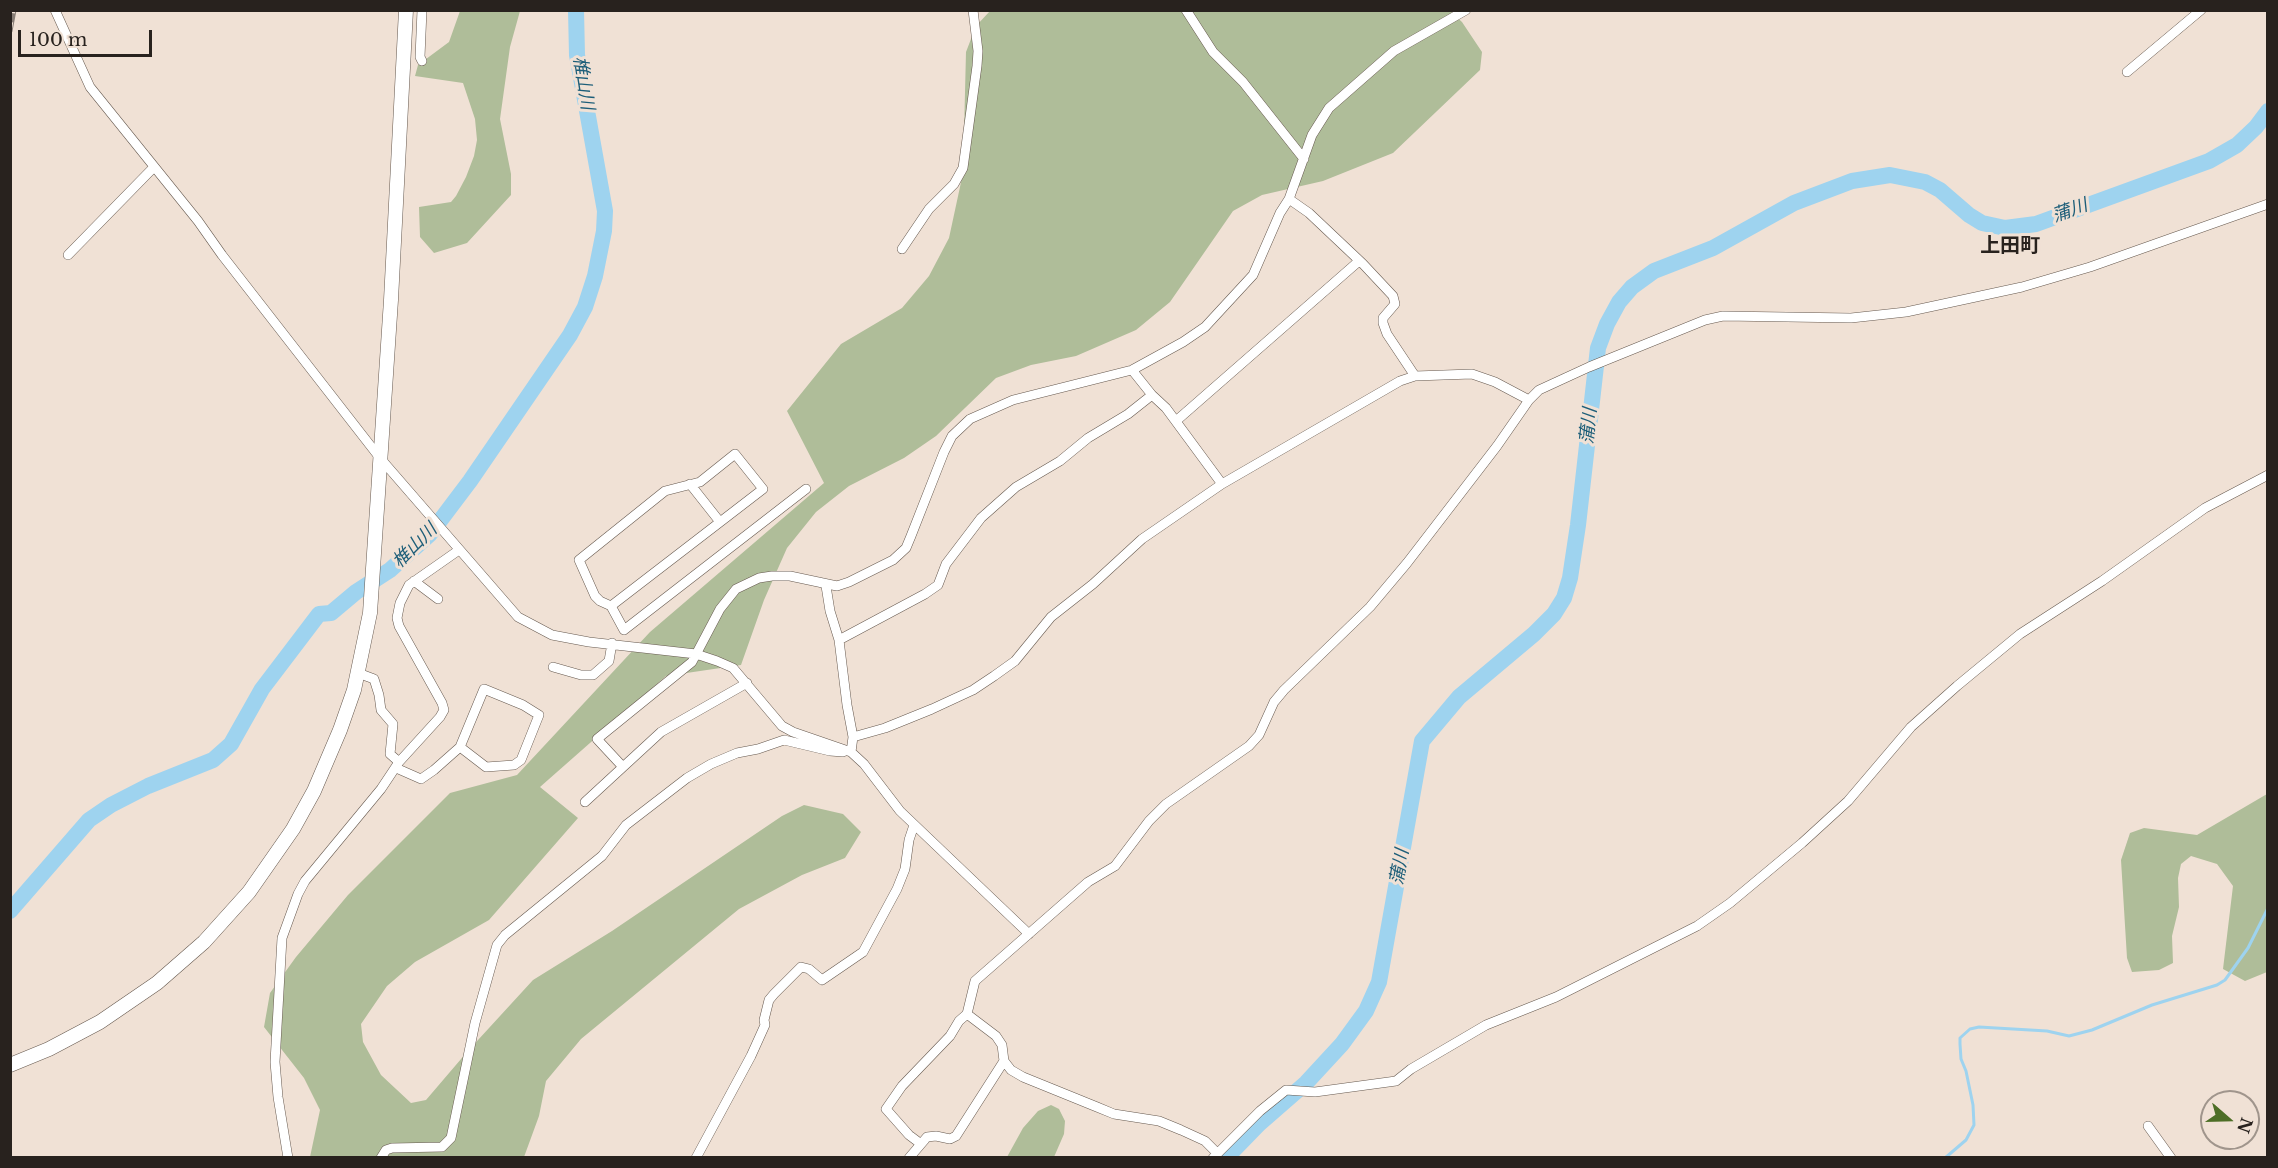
<!DOCTYPE html>
<meta charset="utf-8">
<style>
body{margin:0}
#map{position:relative;width:2278px;height:1168px;overflow:hidden;background:#f0e1d5;font-family:"Libre Baskerville",serif}
canvas{display:block}
.frame{position:absolute;inset:0;border:12px solid #28221e;pointer-events:none}
.north{position:absolute;left:2200px;top:1090px;width:60px;height:60px;box-sizing:border-box;background:#f0e1d5;border:2px solid #a0958c;border-radius:50%;rotate:110deg;font-size:16px;font-weight:700;line-height:24px;text-align:center;color:#28221e}
.north::after{content:'';display:block;margin:auto;width:21px;height:27px;background:#4d6e26;clip-path:polygon(50% 0,100% 100%,50% 72%,0 100%)}
.scale{position:absolute;left:18px;top:30px;width:134px;height:27px;box-sizing:border-box;border:3px solid #28221e;border-top:0;padding-left:8px;font-size:18px;line-height:21px;white-space:nowrap;color:#28221e;-webkit-text-stroke:4px #f0e1d5;paint-order:stroke}
</style>
<div id="map">
<canvas width="2278" height="1168"></canvas>
<div class="frame"></div>
<div class="north">N</div>
<div class="scale">100 m</div>
</div>
<script>
const g = document.querySelector('canvas').getContext('2d');
g.lineJoin = 'round';
function fillPath(path, color) {
  g.fillStyle = color;
  g.fill(path, 'evenodd');
}
function toPath(rows) {
  const path = new Path2D();
  for (const r of rows) {
    path.moveTo(r[0], r[1]);
    for (let i = 2; i < r.length; i += 2) path.lineTo(r[i], r[i + 1]);
  }
  return path;
}
function trace(path, color, width, dash) {
  g.strokeStyle = color;
  g.lineWidth = width;
  g.lineCap = dash ? 'butt' : 'round';
  g.setLineDash(dash || []);
  g.stroke(path);
}
function write(font, color, halo, rows, align = 'center') {
  g.font = font + ' "Libre Baskerville","Noto Sans JP",serif';
  g.lineWidth = 6;
  g.setLineDash([]);
  g.textBaseline = 'middle';
  g.strokeStyle = halo;
  g.fillStyle = color;
  for (const [text, x, y, turn = 0] of rows) {
    g.save();
    g.translate(x, y);
    g.rotate((+turn || 0) * Math.PI / 180);
    g.textAlign = isNaN(turn) ? turn : align;
    if (halo) g.strokeText(text, 0, 0);
    g.fillText(text, 0, 0);
    g.restore();
  }
}
const green = toPath([
 [1449,10,1462,22,1482,52,1480,70,1393,153,1323,181,1262,195,1233,211,1170,302,1136,330,1076,356,1031,365,996,378,936,436,904,458,849,486,816,512,787,548,764,600,741,665,666,676,540,787,578,818,489,920,415,962,387,986,361,1024,363,1042,381,1075,411,1103,426,1100,467,1052,533,980,612,931,782,816,804,805,843,814,861,832,845,858,802,875,739,909,581,1039,546,1081,539,1116,524,1157,310,1157,320,1110,304,1078,264,1027,270,993,296,957,348,895,450,793,517,775,650,632,824,483,787,411,841,344,902,308,929,276,949,238,963,173,966,52,976,26,990,11],
 [460,11,520,11,510,47,500,119,511,174,511,195,467,243,434,253,420,237,419,207,451,202,456,196,466,177,474,156,477,140,475,119,463,83,415,76,418,65,449,42],
 [2267,794,2267,972,2245,981,2223,969,2233,886,2217,864,2191,856,2181,864,2178,878,2179,907,2172,936,2173,963,2159,970,2132,972,2127,958,2121,860,2130,833,2144,828,2197,835],
 [1051,1105,1059,1109,1065,1121,1064,1134,1054,1157,1007,1157,1023,1128,1038,1111]
]);
const stream = toPath([
 [1945,1158,1966,1140,1974,1125,1973,1105,1966,1071,1961,1059,1960,1044,1960,1038,1970,1029,1979,1027,2047,1031,2069,1036,2092,1030,2152,1005,2217,985,2225,980,2248,948,2268,908]
]);
const river = toPath([
 [10,911,89,820,111,805,148,786,213,760,231,744,262,689,319,614,331,613,356,592,390,570,430,534,470,481,570,335,585,307,595,276,604,231,605,211,577,55,576,10],
 [1226,1158,1259,1124,1306,1083,1342,1044,1366,1011,1379,982,1422,741,1459,697,1534,634,1554,614,1564,598,1570,578,1578,525,1598,348,1607,324,1619,302,1632,287,1654,271,1713,248,1794,203,1852,181,1890,175,1925,182,1940,190,1969,215,1982,223,2005,228,2036,224,2209,161,2237,145,2256,127,2268,111]
]);
const street = toPath([
 [55,10,90,87,198,221,222,255,380,458,518,617,552,635,589,642,696,654,717,661,733,668,782,726,793,732,851,752],
 [1186,10,1213,52,1243,82,1304,159],
 [422,61,420,57,422,10],
 [2127,72,2201,10],
 [1289,199,1309,213,1363,264,1393,296,1395,304,1383,318,1383,323,1387,334,1415,376],
 [902,249,929,209,954,184,963,168,977,66,978,51,973,10],
 [68,255,154,167],
 [1132,370,1152,395,1166,408,1222,484],
 [1176,421,1359,261],
 [690,484,720,522],
 [414,581,438,599],
 [826,586,830,611,839,640,847,705,853,737,851,752,864,764,900,811,1029,934],
 [611,606,763,489,735,454,700,482,665,491,579,560,595,596,600,601,611,606,624,630,806,489],
 [839,640,925,594,938,585,946,564,981,518,1016,487,1060,461,1088,438,1128,414,1152,395],
 [553,667,581,675,593,675,609,661,612,643],
 [358,673,374,679,379,695,381,710,393,724,390,754,399,762],
 [853,737,885,728,932,709,973,690,994,676,1015,661,1051,617,1093,584,1142,539,1222,484,1400,381,1415,376,1472,374,1495,382,1529,400],
 [623,767,597,739,692,662,720,609,736,589,759,578,772,576,790,576,837,586,849,582,893,560,906,548,911,536,944,452,952,436,970,419,1013,400,1132,370,1183,342,1205,327,1253,275,1280,213,1289,199,1312,135,1329,108,1394,51,1466,10],
 [396,768,421,779,434,770,460,747,484,689,523,705,539,715,521,760,514,765,486,767,460,747],
 [585,802,661,732,747,683],
 [1004,1061,1011,1070,1023,1077,1097,1107,1114,1114,1159,1121,1181,1130,1205,1141,1217,1153],
 [2148,1126,2171,1158],
 [921,1144,909,1135,886,1109,902,1086,950,1036,959,1021,967,1014],
 [288,1158,278,1097,275,1062,282,938,298,894,305,881,381,789,399,762,440,717,444,710,442,703,399,626,397,618,400,603,409,585,459,550],
 [381,1158,386,1150,392,1148,442,1147,451,1138,475,1023,497,945,505,935,602,856,626,825,687,778,711,764,737,753,758,749,784,740,830,751,843,752],
 [696,1158,751,1056,765,1025,764,1020,769,1000,774,994,801,967,809,969,822,980,863,952,897,889,905,869,909,840,914,825],
 [909,1158,927,1137,936,1136,950,1139,956,1136,1004,1061,1002,1045,996,1036,967,1014,975,981,1088,882,1115,866,1149,821,1166,804,1249,746,1259,735,1274,702,1284,690,1370,607,1407,563,1497,446,1529,400,1539,390,1589,367,1705,320,1723,316,1851,318,1906,312,2022,287,2090,267,2268,204],
 [1213,1158,1260,1111,1286,1090,1315,1092,1396,1081,1411,1069,1486,1025,1556,997,1697,926,1730,903,1802,843,1848,801,1911,727,1957,686,2020,634,2102,581,2205,508,2268,475]
]);
const secondary = toPath([
 [10,1065,49,1049,100,1022,157,983,204,942,249,892,293,829,314,791,340,730,354,690,370,613,391,300,406,10]
]);
const rail = toPath([
 [10,31,14,10]
]);
const waterNames = [
 ["椎山川",583,83,81],
 ["蒲川",2070,211,-20],
 ["蒲川",1589,426,-84],
 ["椎山川",415,546,-45],
 ["蒲川",1400,867,-80]
];
const quarterNames = [
 ["上田町",2010,246]
];
fillPath(green, '#afbd99');
trace(stream, '#9ed3ef', 3);
trace(river, '#9ed3ef', 16);
trace(street, '#66594f', 10);
trace(secondary, '#66594f', 15);
trace(street, '#fff', 9);
trace(secondary, '#fff', 14);
trace(rail, '#877d75', 5);
trace(rail, '#f0e1d5', 3, [9]);
write('italic 18px', '#1d5e79', '#f0e1d5', waterNames);
write('bold 20px', '#28221e', '#f0e1d5', quarterNames);
</script>
